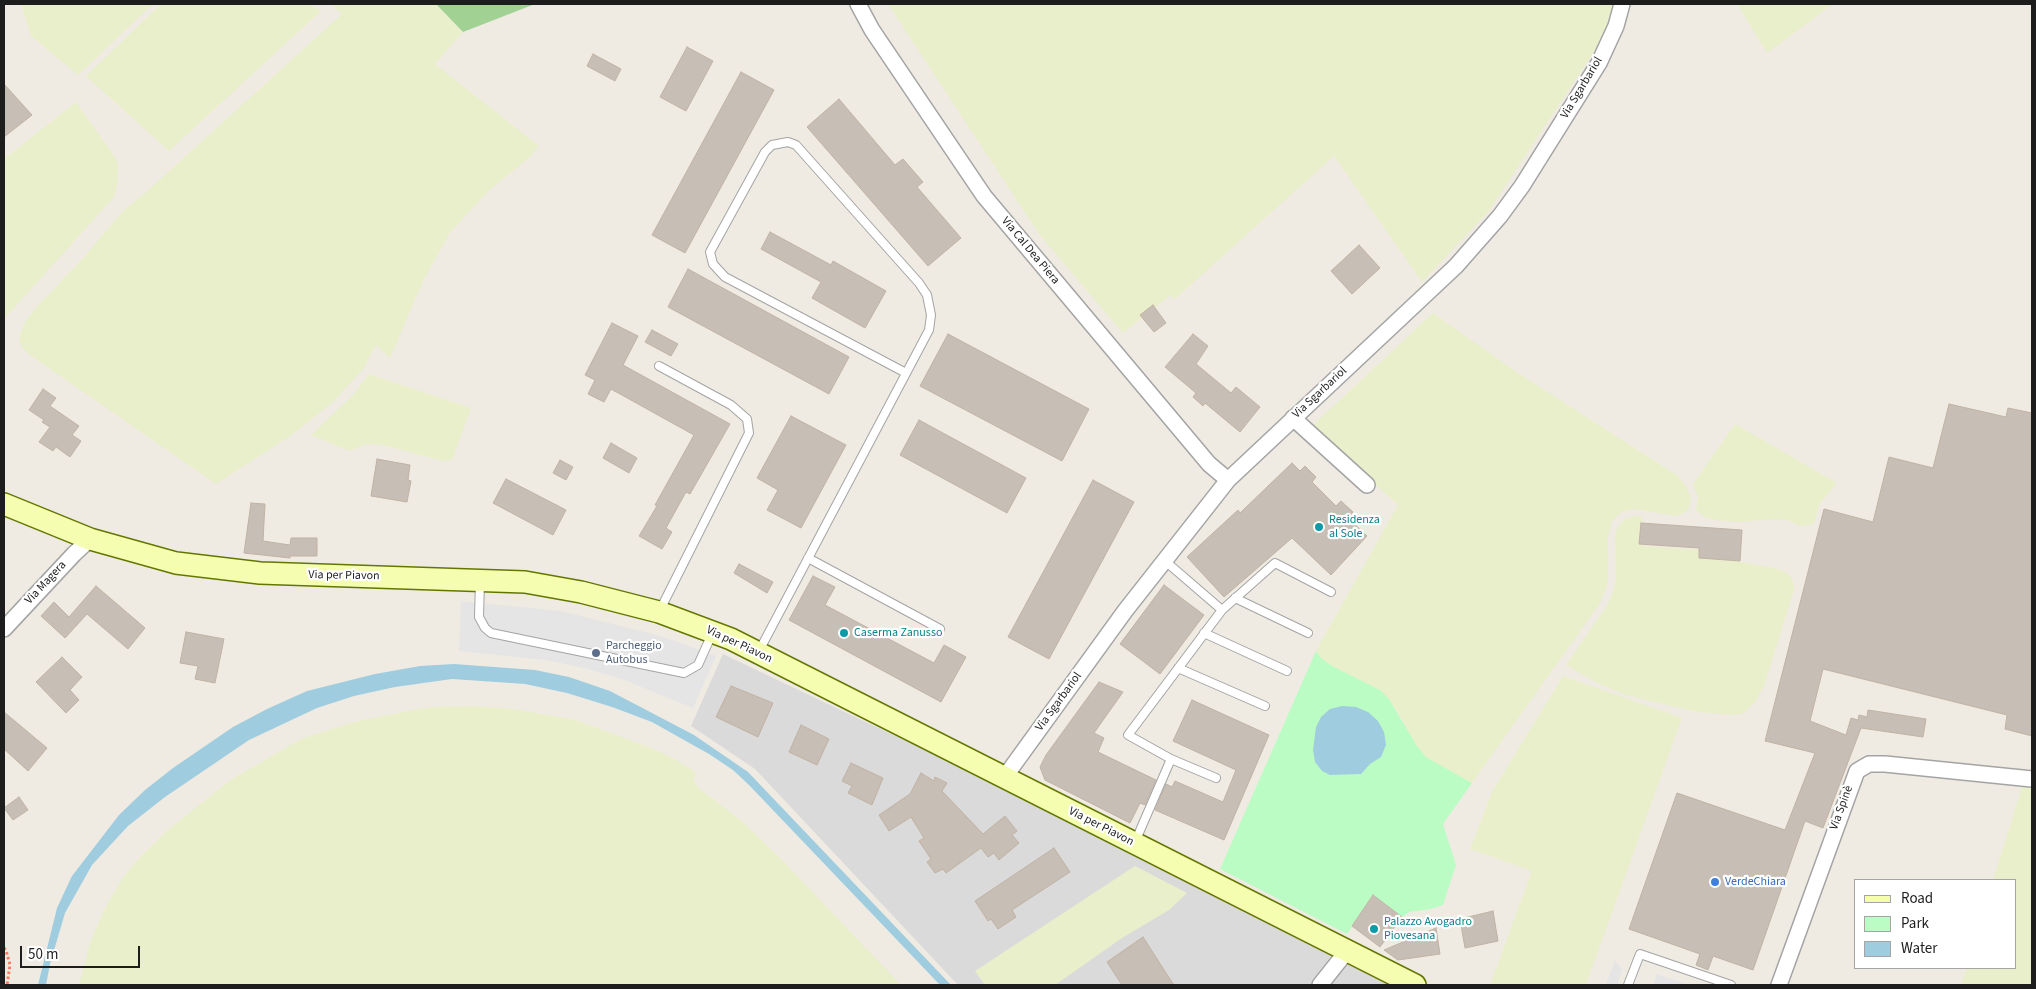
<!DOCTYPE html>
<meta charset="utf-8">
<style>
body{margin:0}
#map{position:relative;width:2036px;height:989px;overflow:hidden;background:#efebe2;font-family:"Source Sans 3",sans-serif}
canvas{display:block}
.frame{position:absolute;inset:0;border:5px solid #1d1d1d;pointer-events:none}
.legend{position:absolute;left:1854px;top:879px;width:162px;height:90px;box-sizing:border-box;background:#fff;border:1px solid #a5a5a5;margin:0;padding:6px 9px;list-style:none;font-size:15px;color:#1d1d1d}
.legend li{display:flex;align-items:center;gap:10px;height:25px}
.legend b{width:25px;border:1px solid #a5a5a5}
.scale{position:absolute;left:20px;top:946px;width:120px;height:22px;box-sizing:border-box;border:2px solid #1d1d1d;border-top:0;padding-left:6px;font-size:15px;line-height:18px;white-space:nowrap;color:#1d1d1d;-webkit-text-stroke:4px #fff;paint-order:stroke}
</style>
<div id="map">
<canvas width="2036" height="989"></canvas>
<div class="frame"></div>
<ul class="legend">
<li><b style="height:6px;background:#f5fdb1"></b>Road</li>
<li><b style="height:14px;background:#bbfcc4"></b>Park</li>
<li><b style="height:14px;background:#9fcddf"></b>Water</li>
</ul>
<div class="scale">50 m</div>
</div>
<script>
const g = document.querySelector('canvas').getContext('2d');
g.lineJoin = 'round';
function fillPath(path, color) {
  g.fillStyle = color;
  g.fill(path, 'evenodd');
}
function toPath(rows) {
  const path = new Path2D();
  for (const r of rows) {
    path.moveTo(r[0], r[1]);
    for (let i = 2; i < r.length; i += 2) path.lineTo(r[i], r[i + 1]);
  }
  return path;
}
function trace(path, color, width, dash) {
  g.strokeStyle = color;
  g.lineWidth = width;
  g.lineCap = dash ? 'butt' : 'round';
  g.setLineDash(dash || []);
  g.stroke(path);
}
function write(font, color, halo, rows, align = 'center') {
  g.font = font + ' "Source Sans 3",sans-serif';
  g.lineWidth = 4.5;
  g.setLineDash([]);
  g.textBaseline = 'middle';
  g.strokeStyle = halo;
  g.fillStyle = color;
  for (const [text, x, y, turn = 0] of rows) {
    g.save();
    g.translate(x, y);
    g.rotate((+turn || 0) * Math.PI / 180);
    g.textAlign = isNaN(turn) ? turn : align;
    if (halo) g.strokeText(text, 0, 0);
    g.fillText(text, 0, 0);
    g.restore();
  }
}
const residential = toPath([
 [723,654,994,783,1388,985,958,985,755,769,691,726]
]);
const farmland = toPath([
 [21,4,153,4,78,75,31,36],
 [161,4,310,4,321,11,169,151,86,76],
 [330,4,436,4,463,32,435,64,539,146,530,157,487,192,449,234,423,281,390,358,376,345,363,369,333,402,290,436,216,484,30,355,21,346,19,340,20,334,26,321,35,309,84,257,123,211,145,193,342,14],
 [888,4,1619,4,1607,32,1488,212,1422,282,1334,156,1175,299,1169,296,1123,333,1039,234],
 [1737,4,1833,4,1767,53],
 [76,102,115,157,118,166,117,186,114,197,4,319,4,159],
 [1433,313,1515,371,1678,476,1686,486,1691,498,1689,509,1684,513,1677,516,1633,509,1622,512,1612,521,1608,537,1608,582,1600,603,1472,783,1426,757,1417,746,1397,711,1380,690,1332,666,1321,658,1316,651,1398,505,1312,426],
 [369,374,471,408,452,460,443,461,383,445,366,444,350,451,311,435,352,396],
 [1735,424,1837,483,1820,503,1814,524,1800,526,1788,520,1774,519,1738,522,1716,520,1706,518,1696,510,1698,497,1693,484],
 [1634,516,1641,516,1644,525,1643,546,1702,550,1702,559,1742,562,1778,569,1787,573,1791,577,1794,584,1794,590,1764,686,1755,702,1744,713,1734,715,1697,712,1626,695,1601,685,1566,665,1606,607,1612,595,1616,580,1615,537,1617,528,1625,519],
 [1563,676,1682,718,1586,985,1490,985,1532,871,1470,849,1492,792],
 [472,706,514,709,576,720,651,748,671,757,697,773,693,779,699,789,715,800,745,824,785,863,901,985,79,985,90,943,106,906,124,876,142,855,168,830,229,781,301,739,354,722,407,711,434,707],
 [2022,787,2032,788,2032,985,1961,985,1967,968,2015,968,2015,880,1993,880],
 [1135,866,1187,893,1169,910,1122,938,1055,985,985,985,975,971]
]);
const forest = toPath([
 [436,4,535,4,463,32]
]);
const park = toPath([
 [1316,651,1321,658,1332,666,1380,690,1389,699,1417,746,1426,757,1472,783,1443,824,1456,865,1443,905,1431,909,1409,912,1402,917,1373,895,1347,934,1220,869]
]);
const parking = toPath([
 [461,601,561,611,661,636,716,656,693,708,622,679,584,668,546,660,459,651],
 [1615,960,1622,970,1617,985,1606,985],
 [1657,974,1689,985,1653,985]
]);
const water = toPath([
 [454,664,535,670,569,677,610,691,694,735,748,772,951,985,940,985,749,785,733,770,709,754,652,722,612,707,567,693,525,684,452,679,395,687,354,696,317,708,249,740,165,797,128,826,92,865,65,913,50,964,46,985,38,985,57,908,72,876,119,815,145,790,173,768,233,727,267,709,307,691,375,674,420,666],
 [1342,706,1356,707,1368,712,1378,721,1384,732,1386,745,1381,757,1370,764,1361,774,1330,775,1322,771,1315,762,1313,750,1316,727,1321,717,1330,709]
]);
const building = toPath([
 [687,47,713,61,686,111,660,97,687,47],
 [593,54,621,69,615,81,587,66,593,54],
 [741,72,774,90,685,253,652,235,741,72],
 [4,84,32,115,4,137,4,84],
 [839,99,895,165,903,159,923,182,917,187,961,238,928,266,807,127,839,99],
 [770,232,831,265,833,261,886,291,865,328,812,298,821,282,761,249,770,232],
 [1359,245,1380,268,1352,294,1331,271,1359,245],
 [688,269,849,357,829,394,668,307,688,269],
 [1153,305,1166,323,1154,332,1140,315,1153,305],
 [612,323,638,336,623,365,730,424,690,494,686,492,666,528,672,532,662,549,639,536,657,506,655,505,694,435,611,389,604,402,588,394,595,380,585,375,612,323],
 [652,330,678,344,671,356,645,342,652,330],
 [948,334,1089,409,1062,461,920,386,948,334],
 [1193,334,1208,346,1196,364,1231,393,1236,387,1260,407,1240,432,1205,403,1203,406,1193,397,1196,393,1165,367,1193,334],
 [43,389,56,398,50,406,79,426,72,435,81,441,70,457,56,447,53,451,39,442,50,427,42,422,44,420,29,410,43,389],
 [1949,404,2006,417,2008,408,2032,413,2032,736,2005,729,2007,715,1823,669,1810,721,1846,735,1851,718,1858,720,1859,715,1867,717,1868,710,1926,719,1923,737,1861,728,1823,828,1805,821,1753,970,1713,956,1708,970,1696,965,1700,954,1629,929,1677,793,1785,830,1815,753,1765,741,1824,509,1873,522,1889,457,1933,468,1949,404],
 [791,416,846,445,801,528,767,510,778,490,757,478,791,416],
 [919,420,1026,478,1007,513,900,455,919,420],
 [611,443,637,458,629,473,603,458,611,443],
 [377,459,410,465,408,480,411,481,407,502,371,496,377,459],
 [560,460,573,467,566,480,553,473,560,460],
 [1292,463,1300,471,1305,466,1316,477,1312,482,1336,506,1341,501,1353,512,1348,518,1367,536,1331,575,1292,538,1224,597,1187,557,1238,510,1240,513,1292,463],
 [506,479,566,510,553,535,493,503,506,479],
 [1093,480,1134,502,1049,659,1008,637,1093,480],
 [251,503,265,504,263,541,290,545,291,538,317,538,317,556,290,556,290,558,244,553,251,503],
 [1641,523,1742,530,1740,561,1699,558,1699,548,1639,544,1641,523],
 [739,564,773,582,767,593,734,573,739,564],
 [813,576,835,587,825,605,934,663,944,645,966,657,941,702,789,620,813,576],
 [1164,585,1204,615,1160,674,1120,644,1164,585],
 [96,586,145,628,128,649,87,614,65,638,41,616,54,602,69,617,96,586],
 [186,632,224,639,215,683,195,679,198,666,180,663,186,632],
 [62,657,82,677,70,690,79,700,66,713,36,682,62,657],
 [1099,682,1123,692,1094,733,1104,738,1098,752,1156,780,1145,805,1140,803,1130,823,1045,780,1040,767,1046,755,1099,682],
 [731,686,773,703,758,737,716,717,731,686],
 [1192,700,1269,735,1224,840,1155,810,1166,784,1172,787,1175,781,1223,802,1236,770,1173,741,1192,700],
 [4,712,47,748,28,771,4,749,4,712],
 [801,725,829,739,817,765,789,752,801,725],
 [851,763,883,778,872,805,848,793,852,786,842,781,851,763],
 [921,773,934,781,935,777,947,783,942,791,983,834,1005,816,1017,831,1012,835,1019,843,999,860,994,853,988,857,981,848,946,873,943,869,935,873,927,862,931,859,919,841,924,838,911,817,889,831,879,815,910,794,921,773],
 [19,797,28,810,13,820,4,808,19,797],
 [1054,848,1070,872,1012,910,1016,917,998,929,991,919,988,921,975,901,1054,848],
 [1373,895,1402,917,1380,947,1352,926,1373,895],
 [1493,911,1498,941,1465,948,1460,919,1493,911],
 [1436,928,1440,954,1398,960,1384,950,1436,928],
 [1143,937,1166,973,1174,985,1122,985,1107,962,1143,937]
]);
const path = toPath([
 [4,948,6,950,10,965,7,985]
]);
const lane = toPath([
 [659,366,731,405,747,419,749,433,660,610],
 [808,558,940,629],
 [1164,560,1222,610],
 [480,581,479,617,485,628,491,633,684,673,698,665,712,634],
 [1235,598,1308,633],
 [1204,633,1287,671],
 [759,651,929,330,931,315,927,295,919,283,796,145,788,142,772,145,765,152,710,252,713,264,725,277,906,373],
 [1178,668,1265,706],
 [1171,759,1128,735,1222,610,1275,563,1331,592],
 [1135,842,1171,759,1216,778],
 [1628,985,1640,954,1731,985]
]);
const street = toPath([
 [858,4,872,30,984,196,1209,464,1228,480],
 [1293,418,1367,485],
 [4,629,74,554,90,539],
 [1004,778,1125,611,1228,480,1456,266,1500,216,1522,186,1599,63,1616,26,1622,4],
 [1320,985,1347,951],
 [1779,985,1857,771,1869,764,1885,764,2032,779]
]);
const secondary = toPath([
 [4,504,90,539,176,563,260,573,525,582,581,592,659,612,731,639,1415,985]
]);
const markers = [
 [1319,527,5,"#0f9aa8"],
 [844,633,5,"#0f9aa8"],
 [596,653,5,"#5c6f8a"],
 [1715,882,5,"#3f7fe0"],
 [1374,929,5,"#0f9aa8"]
];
const streetNames = [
 ["Via Sgarbariol",1582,88,-59],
 ["Via Cal Dea Piera",1030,251,50],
 ["Via Sgarbariol",1320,393,-43],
 ["Via per Piavon",344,576,1],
 ["Via Magera",46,583,-47],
 ["Via per Piavon",739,645,25],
 ["Via Sgarbariol",1059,702,-54],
 ["Via Spinè",1842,808,-70],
 ["Via per Piavon",1101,827,27]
];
const cultureNames = [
 ["Residenza",1329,520],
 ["al Sole",1329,534],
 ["Caserma Zanusso",854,633],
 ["Palazzo Avogadro",1384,922],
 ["Piovesana",1384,936]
];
const serviceNames = [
 ["Parcheggio",606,646],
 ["Autobus",606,660]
];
const shopNames = [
 ["VerdeChiara",1725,882]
];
fillPath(residential, '#dbdada');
fillPath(farmland, '#eaefcb');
fillPath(forest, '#a2d194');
fillPath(park, '#bbfcc4');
fillPath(parking, '#e5e5e5');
fillPath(water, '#9fcddf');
fillPath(building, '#c7beb5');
trace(building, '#c1b2a3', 1);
trace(lane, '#a4a4a4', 10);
trace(street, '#a4a4a4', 18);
trace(secondary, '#637700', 24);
trace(path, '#ff7c62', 3, [2.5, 2.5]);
trace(lane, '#fff', 8);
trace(street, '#fff', 15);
trace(secondary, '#f5fdb1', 21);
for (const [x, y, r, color] of markers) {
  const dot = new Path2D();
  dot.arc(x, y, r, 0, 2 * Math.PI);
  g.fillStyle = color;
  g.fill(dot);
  trace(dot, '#fff', 2);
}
write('12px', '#1d1d1d', '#fff', streetNames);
write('12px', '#0d838f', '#fff', cultureNames, 'left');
write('12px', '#4e5e75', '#fff', serviceNames, 'left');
write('12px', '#366cbe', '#fff', shopNames, 'left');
</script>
